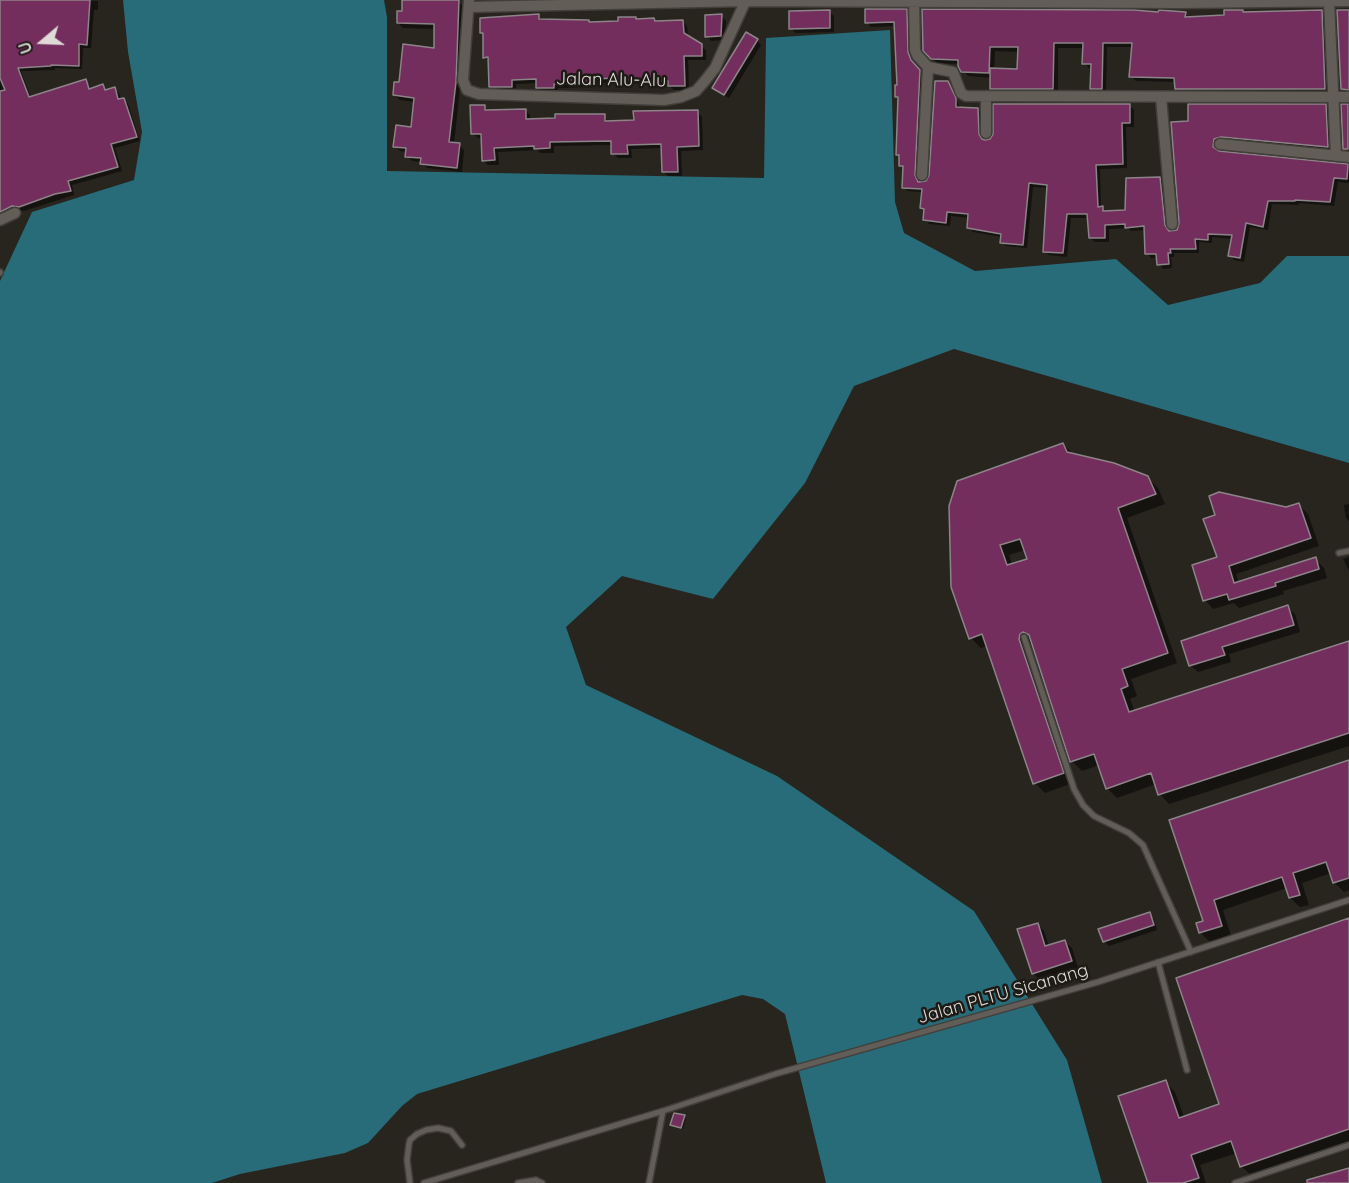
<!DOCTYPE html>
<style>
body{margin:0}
#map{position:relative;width:1349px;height:1183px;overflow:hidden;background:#28241e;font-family:Quicksand,sans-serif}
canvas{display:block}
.north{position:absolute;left:12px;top:12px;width:60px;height:60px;-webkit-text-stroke:4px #1e1a15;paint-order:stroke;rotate:251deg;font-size:16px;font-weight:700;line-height:24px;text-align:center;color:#dddad7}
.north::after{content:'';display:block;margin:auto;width:21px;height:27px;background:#dddad7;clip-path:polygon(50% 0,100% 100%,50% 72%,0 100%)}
</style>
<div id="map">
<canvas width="1349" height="1183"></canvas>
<div class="north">U</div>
</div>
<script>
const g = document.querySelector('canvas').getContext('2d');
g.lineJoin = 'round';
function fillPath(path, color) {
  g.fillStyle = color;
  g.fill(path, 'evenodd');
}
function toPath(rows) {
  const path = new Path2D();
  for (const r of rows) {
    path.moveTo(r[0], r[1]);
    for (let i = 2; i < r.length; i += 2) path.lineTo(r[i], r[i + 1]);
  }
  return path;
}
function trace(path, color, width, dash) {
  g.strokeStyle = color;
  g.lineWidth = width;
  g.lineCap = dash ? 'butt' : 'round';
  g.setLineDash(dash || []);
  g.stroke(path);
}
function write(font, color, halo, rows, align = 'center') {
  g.font = font + ' Quicksand,sans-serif';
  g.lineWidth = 5;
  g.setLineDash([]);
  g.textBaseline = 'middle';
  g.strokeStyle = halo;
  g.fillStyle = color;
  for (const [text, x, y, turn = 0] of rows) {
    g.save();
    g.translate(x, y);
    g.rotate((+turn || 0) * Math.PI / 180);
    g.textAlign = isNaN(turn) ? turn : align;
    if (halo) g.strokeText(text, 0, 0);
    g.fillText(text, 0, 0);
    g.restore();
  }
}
const water = toPath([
 [123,0,384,0,387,17,387,171,764,178,766,38,890,30,895,202,904,233,975,271,1116,259,1168,305,1260,283,1287,256,1349,256,1349,463,954,349,854,386,805,483,713,599,622,576,566,627,586,685,777,776,974,911,1067,1060,1102,1183,826,1183,785,1014,763,999,742,995,417,1094,402,1106,368,1143,345,1153,240,1174,212,1183,0,1183,0,281,32,212,134,180,142,132,128,52]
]);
const shadow = toPath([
 [0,0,98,1,98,10,94,10,91,48,83,48,82,69,55,68,55,70,21,71,31,98,86,80,91,89,102,86,107,91,114,89,119,93,121,100,124,99,128,104,140,141,115,148,122,171,72,185,74,195,24,211,17,210,0,218],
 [404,0,456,0,463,6,460,88,454,144,459,145,464,150,462,172,427,168,421,162,412,161,407,156,407,152,400,151,395,146,412,128,415,102,400,100,394,95,401,84,435,49,436,29,403,28,398,23,403,12],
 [791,10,829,12,834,16,834,32,795,33,791,28],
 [1321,10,1326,16,1330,94,1182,94,1177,88,1176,82,1136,81,1131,76,1133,47,1107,47,1106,93,1097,93,1092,88,1092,68,1089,68,1084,63,1084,48,1058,48,1058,93,996,93,991,88,992,78,968,76,959,64,937,63,925,50,1185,14,1190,18,1244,14],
 [995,51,1019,52,1018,71,994,70],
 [906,11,910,15,912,58,915,66,924,76,919,183,926,183,931,176,948,82,952,87,960,109,978,109,982,114,984,141,1129,105,1134,110,1134,127,1126,127,1127,168,1100,169,1101,207,1107,213,1127,212,1160,179,1164,183,1169,232,1178,231,1181,224,1172,123,1326,106,1330,110,1332,151,1218,143,1217,151,1349,166,1349,183,1338,182,1334,206,1299,203,1299,205,1272,204,1268,230,1250,227,1244,262,1234,260,1230,256,1233,239,1212,237,1212,243,1199,242,1199,253,1174,253,1174,257,1171,257,1172,268,1163,269,1159,264,1158,258,1151,258,1147,253,1145,230,1131,231,1128,228,1109,229,1109,242,1095,242,1090,238,1089,218,1071,218,1067,257,1049,255,1044,251,1048,188,1033,187,1027,248,1006,246,1002,242,1002,237,973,232,969,227,970,218,951,216,950,226,929,224,925,219,926,211,922,208,924,192,908,191,904,187,905,170,900,165,900,157,897,155,899,99,896,96,898,87,896,26,871,27,867,22],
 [539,16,543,21,588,21,591,24,654,20,656,22,682,21,687,26,688,37,706,50,706,60,688,60,689,90,674,90,669,85,652,85,649,83,627,84,625,82,594,83,594,87,558,88,558,92,543,92,538,88,538,83,516,84,516,91,495,91,490,86,489,62,485,57,484,35,482,33],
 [721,16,726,21,725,40,711,41,707,36],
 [757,40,761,45,729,98,718,92,714,87],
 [1349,105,1349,153,1345,148,1343,106],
 [484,106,489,111,525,110,530,115,530,120,604,116,609,122,635,121,697,112,702,117,703,150,681,151,682,176,668,176,664,172,663,148,631,149,632,158,618,158,613,153,613,145,554,146,554,153,540,153,538,150,498,152,499,165,488,165,483,160,483,138,478,138,473,134],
 [1063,444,1073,454,1148,478,1158,488,1165,504,1127,518,1177,663,1131,679,1137,696,1130,699,1135,712,1349,642,1349,746,1169,804,1160,794,1156,784,1117,798,1107,788,1099,765,1082,771,1072,761,1032,642,1029,644,1029,649,1073,783,1045,793,1035,783,987,646,981,648,971,638,958,482],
 [1025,550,1028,559,1012,565,1009,555],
 [1349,504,1349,521,1346,518,1344,505],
 [1299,505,1308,514,1319,546,1236,574,1239,583,1315,559,1324,568,1327,578,1283,591,1284,594,1239,608,1234,603,1213,609,1205,600,1219,558,1286,509],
 [1349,557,1349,571,1343,559],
 [1287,607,1295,614,1300,632,1229,654,1231,662,1198,672,1190,665],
 [1349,761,1349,890,1344,892,1334,882,1331,873,1302,883,1309,905,1300,907,1290,898,1287,888,1223,910,1231,936,1210,942,1200,932,1204,922,1171,821],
 [1149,914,1154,919,1157,930,1109,946,1104,941],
 [1349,920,1349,1142,1252,1176,1241,1166,1237,1153,1200,1165,1206,1183,1149,1183,1165,1082,1175,1092,1184,1117,1221,1105],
 [1037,924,1044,931,1049,946,1065,942,1072,948,1078,968,1040,980,1033,973],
 [684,1116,686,1118,683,1129,672,1124]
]);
const building = toPath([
 [0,0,90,0,87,45,79,44,79,66,51,65,51,66,18,68,29,97,86,79,89,89,103,84,105,90,115,87,118,99,124,98,137,137,111,144,118,167,68,181,71,191,55,194,19,207,12,206,0,212,0,91,5,90,0,78,0,0],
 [402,0,459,0,456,82,449,142,460,143,457,168,420,164,421,158,405,157,406,148,393,147,396,125,411,127,414,98,393,95,394,82,399,82,403,44,434,48,434,24,397,23,397,11,402,11,402,0],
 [865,9,907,9,908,52,911,60,920,70,915,175,918,182,926,181,929,175,935,81,948,81,956,98,956,107,978,108,979,134,982,139,985,140,990,139,993,134,993,104,1130,104,1130,123,1122,123,1123,164,1096,165,1098,207,1103,206,1103,211,1125,210,1126,178,1160,177,1165,225,1169,231,1177,230,1179,223,1171,122,1188,121,1188,104,1326,104,1328,147,1221,137,1214,139,1213,147,1219,151,1348,164,1347,179,1334,178,1330,202,1295,200,1295,201,1268,201,1263,227,1246,223,1240,258,1228,256,1232,235,1208,234,1208,240,1195,239,1196,249,1170,249,1171,253,1168,253,1169,264,1157,265,1156,254,1145,254,1144,226,1125,228,1125,224,1105,225,1105,238,1089,238,1087,214,1067,214,1063,253,1043,252,1047,185,1029,183,1023,245,1000,243,1001,234,967,228,968,214,947,212,946,223,923,220,924,209,920,208,922,189,902,188,903,166,899,166,899,155,896,155,898,97,895,97,895,85,897,85,894,22,865,23,865,9],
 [922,9,1134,10,1158,12,1159,10,1186,12,1185,17,1224,15,1224,10,1243,10,1243,12,1322,10,1325,89,1175,89,1174,78,1129,77,1132,43,1103,43,1102,89,1090,89,1091,64,1082,64,1083,43,1054,43,1053,89,990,89,990,68,1017,69,1018,47,990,47,989,73,961,72,958,66,958,60,931,59,923,51,922,9],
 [830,10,830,28,789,29,789,11,830,10],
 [1337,10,1349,10,1349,90,1341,89,1337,10],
 [539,14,539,19,589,20,589,22,618,21,618,17,636,17,636,19,654,18,655,21,683,20,684,33,702,44,702,56,684,56,685,86,668,86,668,81,646,81,646,79,621,80,620,78,590,79,590,83,554,84,554,88,536,88,536,79,512,80,512,87,489,87,488,57,483,58,483,33,480,33,480,18,539,14],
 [722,14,721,36,705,37,705,15,722,14],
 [746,32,758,39,724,95,712,88,746,32],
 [1341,104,1348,104,1348,149,1343,149,1341,104],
 [470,105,485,105,485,110,526,109,526,119,555,118,555,114,605,114,605,121,634,120,633,111,698,110,699,146,677,147,678,172,662,172,661,144,627,145,628,154,611,154,611,141,550,142,550,148,534,149,534,146,494,148,495,160,482,161,481,134,471,134,470,105],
 [1063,443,1067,452,1114,463,1148,476,1156,494,1118,508,1168,653,1122,669,1128,686,1121,689,1129,712,1349,641,1349,733,1158,795,1151,773,1106,789,1094,754,1070,762,1029,635,1023,632,1020,634,1019,639,1064,773,1033,784,982,634,969,639,951,587,949,506,957,481,1063,443],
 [1020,539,1027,559,1007,565,1000,545,1020,539],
 [1219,492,1286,507,1299,503,1311,538,1229,566,1234,583,1316,557,1319,569,1275,583,1276,586,1229,600,1227,594,1203,601,1192,565,1217,557,1203,519,1215,515,1209,496,1219,492],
 [1288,605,1294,625,1222,647,1225,655,1189,666,1181,641,1288,605],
 [1349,760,1349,878,1333,883,1326,862,1293,873,1300,895,1289,898,1282,877,1214,900,1222,926,1199,933,1196,923,1203,921,1169,820,1349,760],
 [1150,912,1154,925,1103,942,1098,929,1150,912],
 [1349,918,1349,1129,1240,1167,1231,1141,1191,1155,1199,1178,1183,1183,1148,1183,1118,1096,1166,1080,1179,1118,1219,1104,1176,978,1349,918],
 [1038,923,1045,946,1065,940,1072,961,1032,974,1017,929,1038,923],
 [674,1113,685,1115,681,1128,670,1125,674,1113],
 [1349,1168,1349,1183,1307,1183,1307,1180,1349,1168]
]);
const service = toPath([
 [0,272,0,273],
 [1339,553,1349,551],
 [1024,637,1074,789,1083,805,1094,816,1129,833,1143,845,1191,952],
 [1158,962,1187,1070],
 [410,1183,407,1160,409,1144,410,1140,417,1134,426,1130,438,1128,451,1131,462,1145],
 [424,1183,663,1111,775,1074,1098,982,1349,900],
 [518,1183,536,1180,542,1183],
 [649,1183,663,1111],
 [1235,1183,1349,1145]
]);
const minor = toPath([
 [469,0,463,80,467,90,479,94,664,100,681,97,696,91,704,82,715,68,746,0],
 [914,1,915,50,917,55,928,67,953,72,961,93,966,96,1349,97],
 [1329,1,1336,156],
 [469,7,746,1,1181,3,1349,1],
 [1161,97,1172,224],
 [986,133,986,96],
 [1220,144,1349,157],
 [922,175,928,67],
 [0,220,15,213]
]);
const streetNames = [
 ["Jalan Alu-Alu",611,80,1],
 ["Jalan PLTU Sicanang",1003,994,-16]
];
fillPath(water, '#276c78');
fillPath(shadow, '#0007');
fillPath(building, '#742e5e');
trace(building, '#8c8488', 1.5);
trace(service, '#423e3a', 8);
trace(minor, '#423e3a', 13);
trace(service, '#625d57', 5);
trace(minor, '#625d57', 10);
write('18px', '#dddad7', '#1e1a15', streetNames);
</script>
